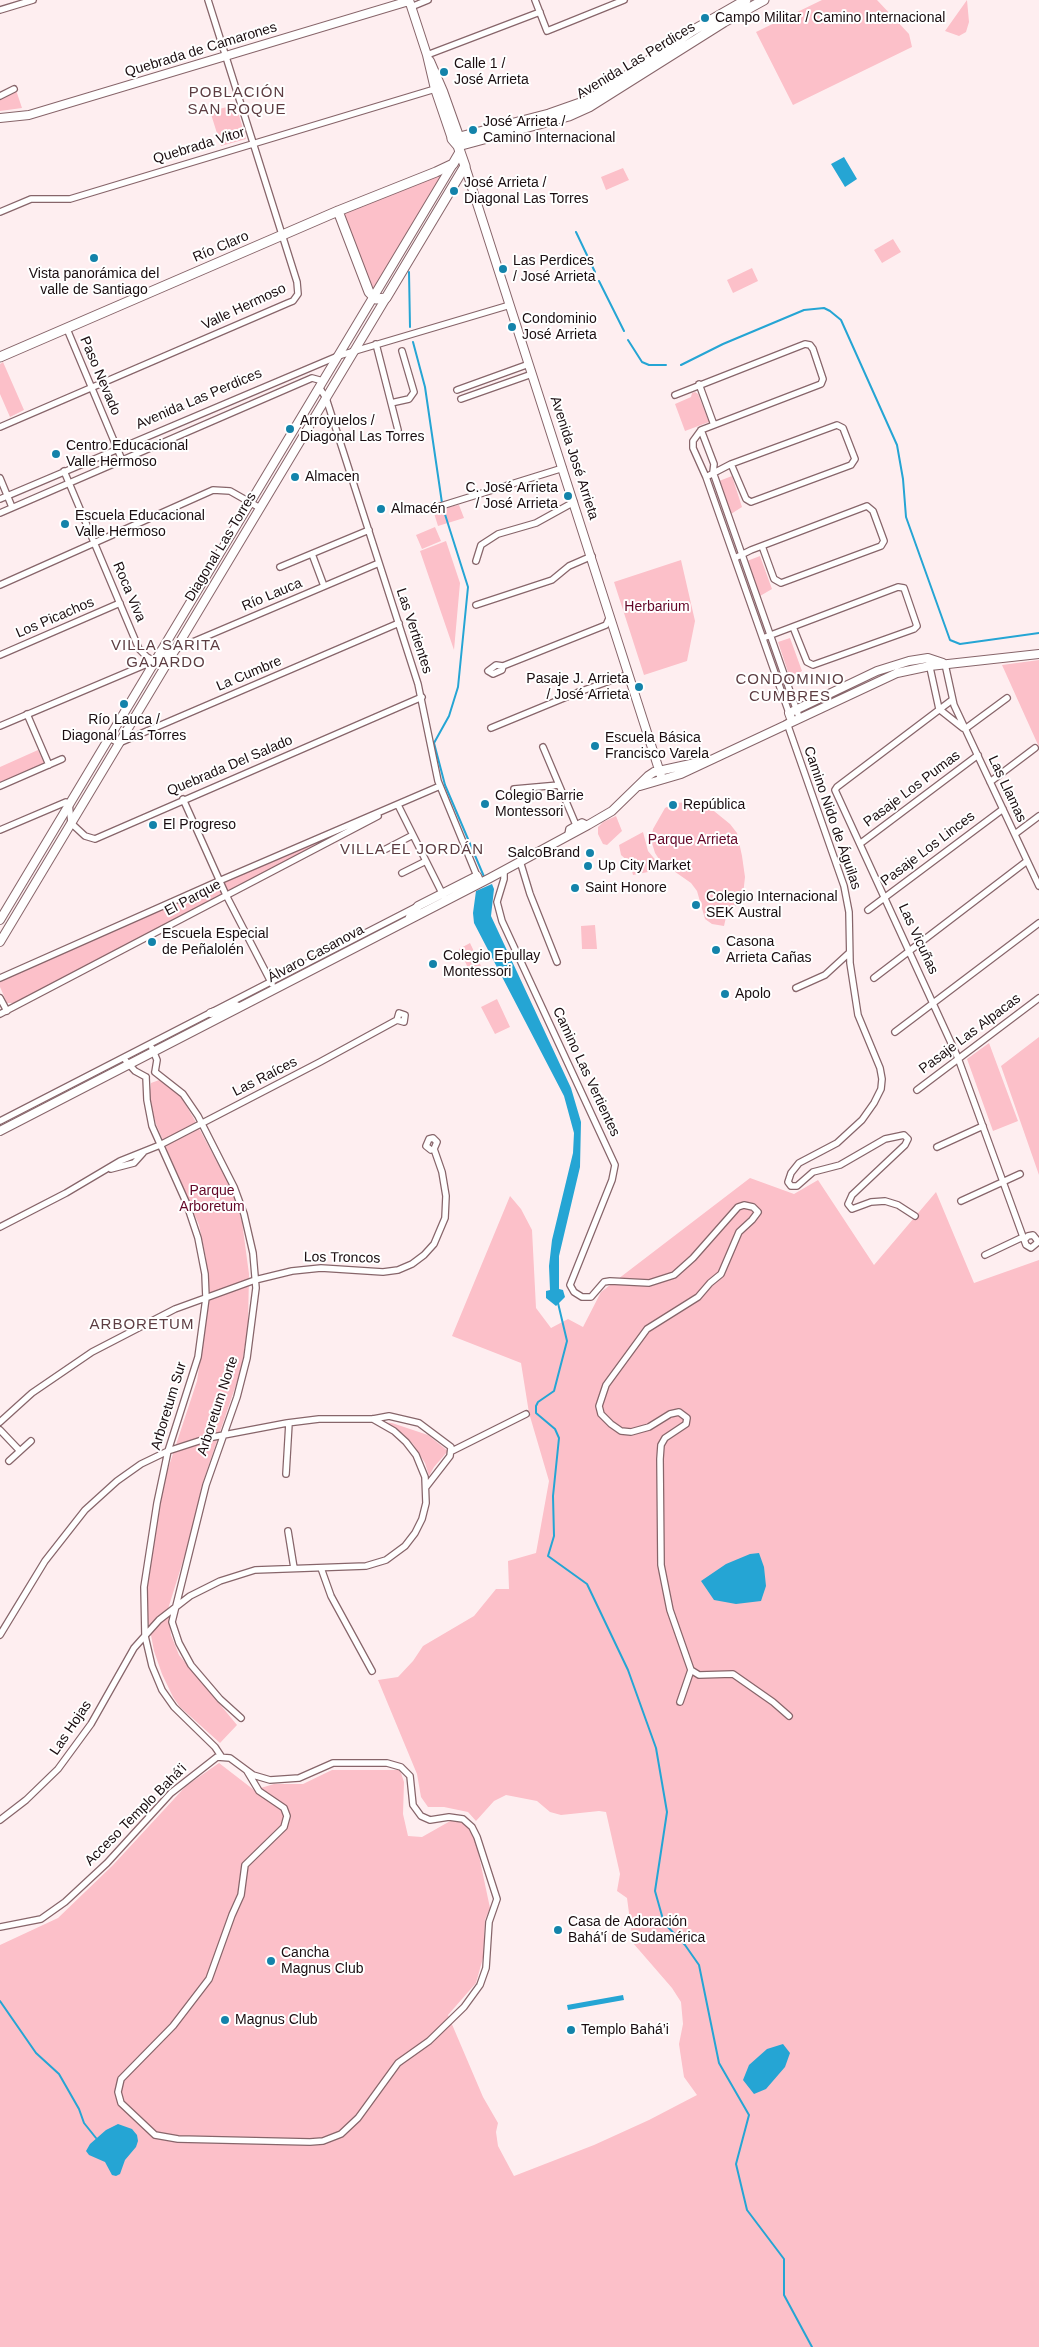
<!DOCTYPE html>
<meta charset="utf-8">
<style>
body{margin:0}
canvas{display:block;background:#feeef0}
</style>
<canvas width="1039" height="2347"></canvas>
<script>
const g = document.querySelector('canvas').getContext('2d');
g.lineJoin = 'round';
function fillPath(path, color) {
  g.fillStyle = color;
  g.fill(path, 'evenodd');
}
function toPath(rows) {
  const path = new Path2D();
  for (const r of rows) {
    path.moveTo(r[0], r[1]);
    for (let i = 2; i < r.length; i += 2) path.lineTo(r[i], r[i + 1]);
  }
  return path;
}
function trace(path, color, width, dash) {
  g.strokeStyle = color;
  g.lineWidth = width;
  g.lineCap = dash ? 'butt' : 'round';
  g.setLineDash(dash || []);
  g.stroke(path);
}
function write(font, color, halo, rows, align = 'center') {
  g.font = font + ' Helvetica,sans-serif';
  g.lineWidth = 4;
  g.setLineDash([]);
  g.textBaseline = 'middle';
  g.strokeStyle = halo;
  g.fillStyle = color;
  for (const [text, x, y, turn = 0] of rows) {
    g.save();
    g.translate(x, y);
    g.rotate((+turn || 0) * Math.PI / 180);
    g.textAlign = isNaN(turn) ? turn : align;
    if (halo) g.strokeText(text, 0, 0);
    g.fillText(text, 0, 0);
    g.restore();
  }
}
const green = toPath([
 [822,0,877,0,909,34,912,47,793,105,756,32],
 [967,0,969,22,966,32,959,36,945,31],
 [16,90,22,108,0,111,0,98],
 [236,105,246,139,221,146,210,111],
 [623,168,629,180,606,190,601,177],
 [446,170,371,294,342,213],
 [893,239,901,252,882,263,874,250],
 [752,268,758,281,733,293,727,280],
 [3,362,24,410,10,417,0,394,0,364],
 [695,392,698,394,709,422,685,431,675,404,691,397,692,393],
 [732,476,742,507,731,514,719,481],
 [459,505,464,518,438,526,433,510],
 [435,527,441,541,422,549,416,535],
 [446,541,460,583,454,650,420,551],
 [760,556,772,589,760,596,747,561],
 [681,560,695,621,687,661,644,675,614,582],
 [790,638,802,671,790,678,778,642],
 [1039,660,1039,747,1002,665],
 [38,750,44,763,0,783,0,767],
 [694,802,709,807,730,824,737,833,742,856,745,877,743,895,739,905,731,908,730,911,727,913,724,926,712,924,705,919,697,891,691,883,661,862,655,853,651,840,653,829,665,808,674,803],
 [372,816,14,1003,7,1003,0,987,0,982],
 [616,816,622,831,607,845,603,844,598,834,598,827,603,822],
 [643,832,648,851,663,869,633,875,630,863,621,855,619,845],
 [595,925,597,949,582,949,581,926],
 [470,943,481,966,470,972,459,949],
 [497,999,510,1027,495,1034,481,1007],
 [1039,1037,1039,1175,1001,1066],
 [989,1043,1018,1121,993,1131,967,1059],
 [162,1079,181,1097,193,1117,233,1192,242,1222,249,1274,248,1326,241,1370,202,1485,193,1529,168,1609,171,1635,179,1655,237,1725,220,1743,180,1707,173,1697,162,1674,154,1651,147,1614,147,1590,156,1515,164,1481,197,1381,209,1300,206,1258,199,1225,156,1124,149,1100,151,1083],
 [750,1178,794,1194,818,1180,874,1265,936,1192,974,1283,1039,1260,1039,2347,0,2347,0,1945,58,1918,113,1865,186,1786,219,1763,254,1790,274,1784,303,1784,332,1770,400,1770,404,1782,403,1814,408,1836,422,1837,452,1820,464,1822,475,1837,490,1908,485,1920,483,1958,476,1983,448,2015,483,2097,498,2123,496,2132,498,2146,514,2176,594,2145,649,2120,697,2095,684,2077,680,2051,679,2044,683,2024,681,2002,672,1988,633,1943,627,1898,617,1891,620,1874,606,1812,599,1811,561,1815,550,1812,537,1801,506,1795,494,1801,476,1821,468,1812,444,1807,428,1807,421,1797,417,1774,378,1680,398,1677,413,1661,423,1646,474,1616,496,1589,509,1589,508,1561,536,1553,549,1481,529,1413,521,1363,452,1336,510,1196,521,1209,532,1230,536,1308,551,1328,568,1319,583,1327,601,1292],
 [383,1422,392,1423,428,1435,448,1451,434,1467,429,1476,425,1463,413,1444,403,1434]
]);
const water = toPath([
 [844,157,857,179,845,187,831,164],
 [492,884,494,889,491,916,571,1088,581,1122,580,1167,559,1256,559,1289,563,1290,565,1297,556,1306,546,1298,546,1291,550,1290,549,1266,552,1240,573,1153,574,1133,564,1096,474,923,473,913,476,891],
 [759,1553,764,1567,766,1586,761,1601,736,1604,714,1600,701,1581,726,1564,750,1554],
 [623,1995,624,2000,568,2010,567,2005],
 [783,2044,790,2053,785,2067,766,2089,754,2094,743,2080,749,2065,767,2049],
 [118,2124,132,2129,137,2135,138,2141,136,2147,125,2160,120,2174,116,2176,112,2175,105,2162,89,2155,86,2151,90,2144,106,2130]
]);
const stream = toPath([
 [576,232,595,272],
 [409,272,410,327],
 [599,281,624,331],
 [628,340,642,362,649,365,666,365],
 [413,342,425,387,442,503],
 [681,365,723,344,804,310,824,308,830,311,841,320,897,445,903,479,906,517,950,640,960,644,1039,633],
 [443,508,468,587,458,687,449,716,434,743,445,785,485,879],
 [558,1303,567,1341,554,1391,538,1402,536,1406,536,1413,555,1429,559,1438,553,1496,554,1536,548,1556,587,1584,628,1670,656,1748,667,1812,655,1891,664,1923,685,1945,699,1965,719,2063,749,2115,736,2164,747,2210,784,2259,784,2295,812,2347],
 [0,2001,36,2053,59,2074,79,2109,84,2123,96,2138]
]);
const street = toPath([
 [535,0,547,31,624,0],
 [411,7,428,0],
 [0,10,33,0],
 [427,55,540,12],
 [0,96,14,89],
 [0,212,31,199,70,199,435,89],
 [67,329,122,460],
 [376,344,398,430],
 [699,384,714,425],
 [319,387,326,398,418,684,438,781,477,876],
 [457,390,529,364],
 [675,395,805,344,810,345,813,349,823,379,821,384,701,430,693,441,693,448,706,477,789,713],
 [461,399,532,374],
 [391,403,409,399,414,392,402,351],
 [0,427,288,303,293,301,298,294,297,282,208,0],
 [701,430,714,464,713,472,799,717],
 [64,471,139,649,147,657,154,661,181,647,379,563],
 [706,477,731,464,837,425,843,428,855,459,851,465,751,502,746,499,731,464],
 [0,478,12,507],
 [0,499,338,356,510,305],
 [428,510,563,468],
 [0,513,312,378,323,381],
 [312,554,324,586],
 [735,558,751,550,867,506,873,511,884,541,881,546,781,583,774,579,762,546],
 [476,561,481,545,498,534,536,523,574,502],
 [280,567,369,530],
 [0,585,213,490,230,491,260,508],
 [476,605,552,580,569,566,592,556],
 [763,638,898,587,904,588,917,626,914,629,813,665,807,662,793,627],
 [0,655,120,603],
 [929,663,939,709,963,728],
 [945,664,954,705,1039,886],
 [503,666,496,665,488,671,493,674,502,670,503,666,606,625,610,616],
 [952,700,837,787,835,790,958,1058,1026,1245,1031,1248,1037,1243,1037,1240,1033,1235,1028,1236,1025,1239],
 [27,714,49,765],
 [787,723,844,886,849,912,850,963,858,1015,880,1068,882,1079,881,1089,874,1103,862,1120,837,1143,799,1163,791,1173,788,1182,791,1186,797,1186,813,1172,840,1165,885,1139,904,1135,908,1139,905,1145,852,1195,848,1204,852,1209,871,1202,885,1201,898,1205,915,1216],
 [0,726,154,661,164,668],
 [491,728,576,693,629,674],
 [965,729,1007,698],
 [109,738,119,743,399,623],
 [543,747,576,825],
 [990,782,1035,748],
 [0,786,62,759],
 [514,789,559,785],
 [183,799,226,895,272,984],
 [398,805,444,897],
 [0,830,66,802,69,803,71,823,85,836,95,839,422,697],
 [1015,834,1039,816],
 [568,835,569,829,576,825,582,822,588,825],
 [861,843,978,755],
 [384,850,413,835],
 [520,861,530,894,557,962],
 [504,871,504,879,497,902,502,921,615,1165,612,1180,570,1285,574,1292,582,1297,591,1297,604,1282,610,1281,649,1283,674,1275,693,1258,738,1207,744,1205,753,1207,758,1212,752,1220,739,1232,721,1274,710,1283,698,1297,647,1329,606,1385,599,1406,601,1414,611,1424,621,1431,631,1432,649,1427,670,1414,679,1412,687,1418,686,1424,665,1438,661,1445,660,1459,661,1565,670,1610,691,1670,680,1702],
 [402,873,426,861],
 [868,910,1003,809],
 [0,978,219,881,440,786],
 [874,978,1027,861],
 [796,988,825,975,849,953],
 [0,998,7,1011],
 [0,1014,378,816],
 [895,1032,1039,923],
 [152,1048,157,1060,155,1072],
 [126,1061,135,1071,146,1077],
 [155,1072,183,1094,198,1116,234,1187,244,1214,253,1253,256,1288,247,1358,237,1397,206,1485,172,1622,179,1643,191,1665,220,1699,241,1718],
 [146,1077,147,1100,152,1126,186,1202,198,1238,205,1274,206,1298,198,1357,168,1451,157,1503,144,1587,145,1636,152,1666,162,1690,174,1707,215,1747,221,1756],
 [917,1090,1039,998],
 [0,1121,416,907],
 [937,1147,983,1126],
 [111,1169,134,1163,143,1153],
 [961,1201,1020,1174],
 [0,1227,66,1193,120,1161,160,1145,320,1062,397,1020,399,1013,405,1015,404,1022,397,1020],
 [985,1255,1023,1237],
 [0,1422,32,1393,92,1352,175,1309,255,1280,292,1271,321,1268,383,1272,398,1270,412,1264,424,1255,434,1244,445,1218,446,1196,442,1172,434,1149,437,1142,433,1138,429,1139,426,1146,431,1150,434,1149],
 [0,1430,20,1451],
 [452,1451,526,1414],
 [9,1461,31,1441],
 [286,1474,289,1423],
 [288,1531,294,1568],
 [321,1568,331,1596,372,1671],
 [0,1635,45,1561,85,1510,117,1481,141,1464,168,1451,208,1438,287,1423,319,1419,373,1419,389,1416,419,1423,451,1447,450,1456,426,1487],
 [691,1670,699,1675,733,1674,773,1702,789,1716],
 [0,1820,26,1800,58,1769,91,1724,134,1648,159,1620,190,1596,220,1581,255,1570,366,1566,386,1560,405,1546,415,1533,422,1519,426,1503,425,1477,416,1455,406,1442,394,1431,373,1419],
 [0,1927,41,1919,65,1902,107,1863,171,1793,217,1757,230,1758,253,1775,270,1780,299,1778,333,1763,387,1763,401,1767,410,1776,413,1805,421,1816,430,1820,449,1817,463,1819,472,1827,477,1837,497,1899,489,1922,486,1968,480,1985,464,2007,429,2041,398,2063,358,2118,341,2134,323,2141,310,2142,178,2139,155,2135,121,2103,118,2092,121,2079,173,2026,209,1979,232,1915,241,1895,245,1865,284,1827,287,1816,284,1808,259,1791,247,1771]
]);
const secondary = toPath([
 [409,0,427,55,435,89,452,139],
 [430,61,443,91,459,136,458,141],
 [0,118,29,115,409,1],
 [465,166,662,779],
 [792,721,789,713,877,671,909,661,928,658,943,663],
 [640,786,681,774,897,673,930,666,1039,654],
 [410,917,418,906,477,876,480,883],
 [0,920,453,164],
 [0,942,386,298],
 [211,1013,236,1006],
 [0,1131,490,878,588,825,612,811,648,776,654,772,709,760]
]);
const primary = toPath([
 [458,146,569,116,589,107,724,22,764,0],
 [338,211,369,292,376,299,386,298,465,166,458,146,452,139,549,114,586,101,604,91,692,31,746,0],
 [0,357,338,211,436,172,453,164,460,152]
]);
const markers = [
 [705,18,5,"#1383aa"],
 [444,72,5,"#1383aa"],
 [473,130,5,"#1383aa"],
 [454,191,5,"#1383aa"],
 [94,258,5,"#1383aa"],
 [503,269,5,"#1383aa"],
 [512,327,5,"#1383aa"],
 [290,429,5,"#1383aa"],
 [56,454,5,"#1383aa"],
 [295,477,5,"#1383aa"],
 [568,496,5,"#1383aa"],
 [381,509,5,"#1383aa"],
 [65,524,5,"#1383aa"],
 [639,687,5,"#1383aa"],
 [124,704,5,"#1383aa"],
 [595,746,5,"#1383aa"],
 [485,804,5,"#1383aa"],
 [673,805,5,"#1383aa"],
 [153,825,5,"#1383aa"],
 [590,853,5,"#1383aa"],
 [588,866,5,"#1383aa"],
 [575,888,5,"#1383aa"],
 [696,905,5,"#1383aa"],
 [152,942,5,"#1383aa"],
 [716,950,5,"#1383aa"],
 [433,964,5,"#1383aa"],
 [725,994,5,"#1383aa"],
 [558,1930,5,"#1383aa"],
 [271,1961,5,"#1383aa"],
 [225,2020,5,"#1383aa"],
 [571,2030,5,"#1383aa"]
];
const poiNames = [
 ["Campo Militar / Camino Internacional",715,18],
 ["Calle 1 /",454,64],
 ["José Arrieta",454,80],
 ["José Arrieta /",483,122],
 ["Camino Internacional",483,138],
 ["José Arrieta /",464,183],
 ["Diagonal Las Torres",464,199],
 ["Las Perdices",513,261],
 ["/ José Arrieta",513,277],
 ["Vista panorámica del",94,274,"center"],
 ["valle de Santiago",94,290,"center"],
 ["Condominio",522,319],
 ["José Arrieta",522,335],
 ["Arroyuelos /",300,421],
 ["Diagonal Las Torres",300,437],
 ["Centro Educacional",66,446],
 ["Valle Hermoso",66,462],
 ["Almacen",305,477],
 ["C. José Arrieta",558,488,"right"],
 ["/ José Arrieta",558,504,"right"],
 ["Almacén",391,509],
 ["Escuela Educacional",75,516],
 ["Valle Hermoso",75,532],
 ["Pasaje J. Arrieta",629,679,"right"],
 ["/ José Arrieta",629,695,"right"],
 ["Río Lauca /",124,720,"center"],
 ["Diagonal Las Torres",124,736,"center"],
 ["Escuela Básica",605,738],
 ["Francisco Varela",605,754],
 ["Colegio Barrie",495,796],
 ["Montessori",495,812],
 ["República",683,805],
 ["El Progreso",163,825],
 ["SalcoBrand",580,853,"right"],
 ["Up City Market",598,866],
 ["Saint Honore",585,888],
 ["Colegio Internacional",706,897],
 ["SEK Austral",706,913],
 ["Escuela Especial",162,934],
 ["de Peñalolén",162,950],
 ["Casona",726,942],
 ["Arrieta Cañas",726,958],
 ["Colegio Epullay",443,956],
 ["Montessori",443,972],
 ["Apolo",735,994],
 ["Casa de Adoración",568,1922],
 ["Bahá'í de Sudamérica",568,1938],
 ["Cancha",281,1953],
 ["Magnus Club",281,1969],
 ["Magnus Club",235,2020],
 ["Templo Bahá’i",581,2030]
];
const streetNames = [
 ["Quebrada de Camarones",201,50,-17],
 ["Avenida Las Perdices",636,61,-31],
 ["Quebrada Vitor",199,146,-17],
 ["Río Claro",221,247,-23],
 ["Valle Hermoso",244,307,-25],
 ["Paso Nevado",100,376,67],
 ["Avenida Las Perdices",199,399,-23],
 ["Avenida José Arrieta",574,458,72],
 ["Diagonal Las Torres",221,547,-59],
 ["Roca Viva",129,592,67],
 ["Río Lauca",272,595,-23],
 ["Los Picachos",55,618,-23],
 ["Las Vertientes",414,631,72],
 ["La Cumbre",249,674,-23],
 ["Quebrada Del Salado",230,766,-23],
 ["Pasaje Los Pumas",912,789,-37],
 ["Las Llamas",1007,789,65],
 ["Camino Nido de Águilas",832,818,71],
 ["Pasaje Los Linces",928,849,-37],
 ["El Parque",193,898,-28],
 ["Las Vicuñas",918,939,65],
 ["Álvaro Casanova",316,954,-28],
 ["Pasaje Las Alpacas",970,1034,-37],
 ["Camino Las Vertientes",586,1072,65],
 ["Las Raíces",265,1077,-27],
 ["Los Troncos",342,1258,1],
 ["Arboretum Sur",169,1406,-73],
 ["Arboretum Norte",218,1406,-72],
 ["Las Hojas",71,1728,-56],
 ["Acceso Templo Bahá'i",136,1815,-45]
];
const parkNames = [
 ["Herbarium",657,607],
 ["Parque Arrieta",693,840],
 ["Parque",212,1191],
 ["Arboretum",212,1207]
];
const neighbourhoodNames = [
 ["POBLACIÓN",237,93],
 ["SAN ROQUE",237,110],
 ["VILLA SARITA",166,646],
 ["GAJARDO",166,663],
 ["CONDOMINIO",790,680],
 ["CUMBRES",790,697],
 ["VILLA EL JORDÁN",412,850],
 ["ARBORETUM",142,1325]
];
fillPath(green, '#fcc0c9');
fillPath(water, '#25a5d4');
trace(stream, '#25a5d4', 2);
trace(street, '#87656a', 8);
trace(secondary, '#87656a', 10);
trace(primary, '#87656a', 11);
trace(street, '#fff', 5.5);
trace(secondary, '#fff', 8);
trace(primary, '#fff', 9);
for (const [x, y, r, color] of markers) {
  const dot = new Path2D();
  dot.arc(x, y, r, 0, 2 * Math.PI);
  g.fillStyle = color;
  g.fill(dot);
  trace(dot, '#fff', 2);
}
write('14px', '#1a0d10', '#fff', poiNames, 'left');
write('14px', '#1a0d10', '#fff', streetNames);
write('14px', '#630627', '#fff', parkNames);
g.letterSpacing = '1px';
write('15px', '#5d3d42', '#fff', neighbourhoodNames);
g.letterSpacing = '0px';
</script>
